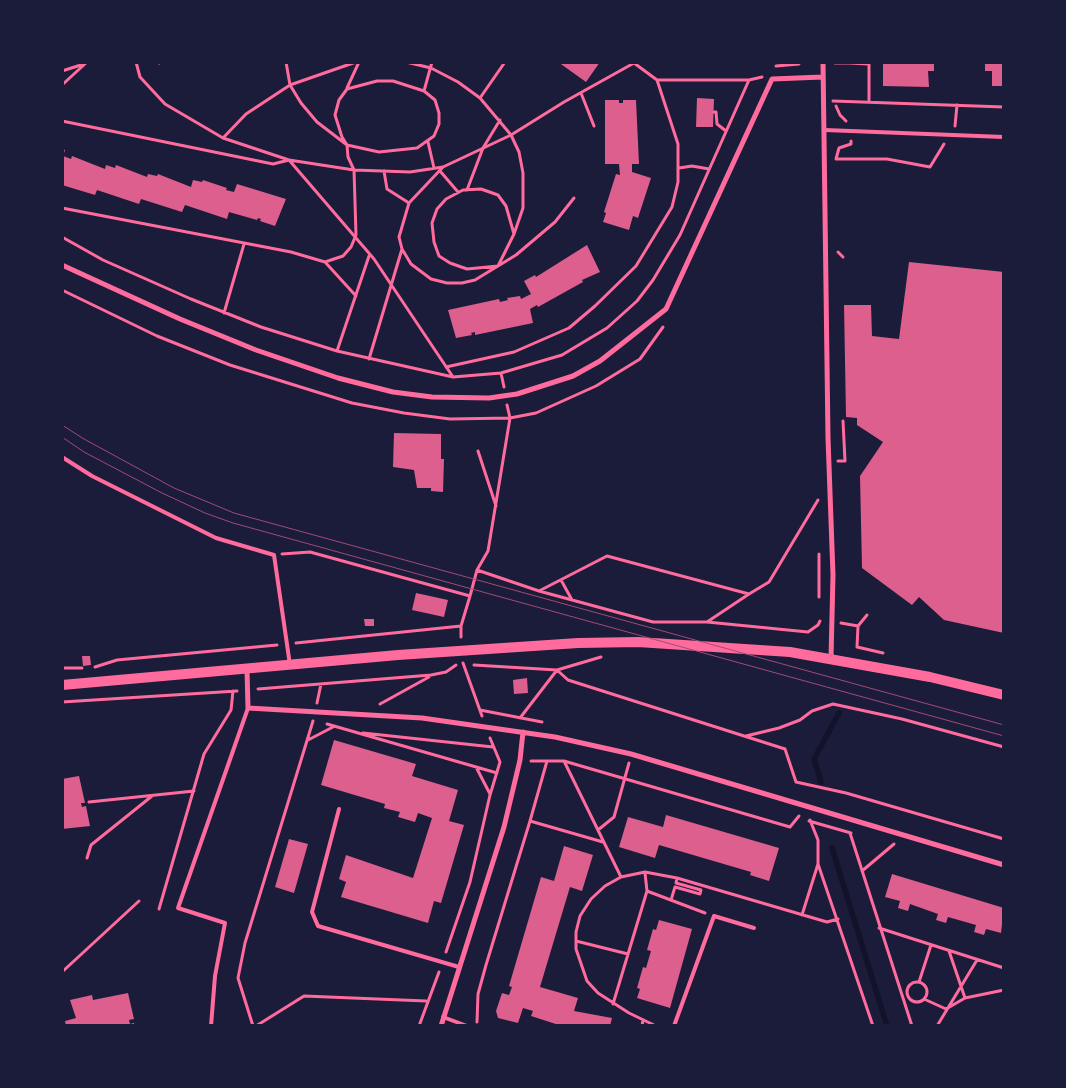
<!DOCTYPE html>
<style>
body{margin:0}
#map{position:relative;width:1066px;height:1088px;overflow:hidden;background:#1b1b3a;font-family:Roboto,sans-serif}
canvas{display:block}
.frame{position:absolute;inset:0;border:64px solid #1b1b3a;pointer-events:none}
</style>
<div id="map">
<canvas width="1066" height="1088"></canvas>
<div class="frame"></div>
</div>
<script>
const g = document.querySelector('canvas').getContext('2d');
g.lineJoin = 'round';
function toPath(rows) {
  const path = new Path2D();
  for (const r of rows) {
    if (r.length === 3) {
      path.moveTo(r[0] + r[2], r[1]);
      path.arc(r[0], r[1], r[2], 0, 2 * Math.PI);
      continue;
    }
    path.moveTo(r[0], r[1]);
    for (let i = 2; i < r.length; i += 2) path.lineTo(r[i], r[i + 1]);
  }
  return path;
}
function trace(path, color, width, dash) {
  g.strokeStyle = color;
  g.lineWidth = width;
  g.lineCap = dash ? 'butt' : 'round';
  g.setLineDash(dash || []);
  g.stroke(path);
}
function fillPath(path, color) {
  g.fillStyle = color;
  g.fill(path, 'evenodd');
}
const stream = toPath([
 [821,782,814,759,839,713],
 [832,848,887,1026]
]);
const building = toPath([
 [558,62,600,62,586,82],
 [883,62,934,62,934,71,928,71,929,87,883,86],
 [985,62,1004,62,1004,86,992,86,992,71,985,71],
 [697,98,714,99,713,127,696,127],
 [605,100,619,100,619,103,623,103,623,100,636,100,639,164,632,164,632,172,651,178,638,218,633,216,629,230,603,222,606,213,604,212,616,174,620,175,619,164,605,164],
 [62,149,65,150,63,156,71,159,72,156,105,169,106,165,115,168,116,165,147,177,148,174,157,176,158,174,191,187,193,180,202,182,203,180,227,188,226,190,234,192,237,184,286,199,275,226,260,221,261,219,258,218,257,220,229,212,227,219,185,205,182,212,141,199,139,204,97,190,95,195,62,185],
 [587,245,600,272,582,280,583,282,538,307,537,305,530,309,533,323,475,335,475,332,471,333,472,335,456,338,448,310,499,299,500,302,508,300,507,298,520,296,521,299,531,294,524,281,535,275,536,277],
 [909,262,1004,272,1004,633,944,620,919,597,912,605,862,568,860,476,883,442,857,425,857,418,846,417,844,305,871,305,872,336,899,339],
 [394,433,441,434,441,459,444,459,443,492,431,491,431,488,417,488,414,470,393,467],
 [416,593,448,600,444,617,412,610],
 [364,619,374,619,374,626,365,626],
 [82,656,90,656,91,665,83,666],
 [527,678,528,693,514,694,513,680],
 [334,740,416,764,412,776,458,790,449,821,464,825,441,903,434,901,428,923,341,897,346,882,339,879,346,855,413,878,432,818,418,813,415,822,398,817,400,812,384,808,385,804,321,785],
 [79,776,85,803,81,803,82,807,86,806,90,826,62,829,62,779],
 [666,815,779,848,769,881,750,875,751,872,659,845,655,858,619,847,628,817,663,827],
 [289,839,308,844,294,893,275,887],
 [564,846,593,855,582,891,570,887,540,987,578,998,574,1011,612,1018,610,1026,562,1026,531,1016,533,1011,523,1008,518,1023,498,1018,496,1011,502,993,509,995,512,987,509,986,541,877,554,881],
 [892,874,1004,908,1001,933,986,929,984,935,974,932,976,925,948,917,946,923,936,920,938,914,910,904,908,911,898,908,900,901,885,897],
 [659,920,692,929,670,1008,637,998,640,989,637,988,643,967,646,968,651,951,647,950,653,929,656,930],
 [128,993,134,1019,129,1020,130,1024,134,1023,135,1026,66,1026,65,1021,76,1018,70,1000,92,995,93,1000]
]);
const path = toPath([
 [136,62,140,77,165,104,223,138,289,160,354,170,356,235,351,247,343,256,325,262,356,296],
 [157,62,159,63],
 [286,62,290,85,301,103,317,122,347,145,379,152,417,148,434,136,439,124,439,113,435,100,424,91,393,81,377,81,347,89,339,100,335,115,342,137,347,145,348,157,354,170,410,172,443,167,409,203,399,237,402,249,369,359],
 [406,62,431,68,458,82,480,98,511,135,519,152,523,173,523,208,514,234,498,266,467,269,450,263,439,256,434,242,432,223,437,209,446,199,463,190,481,189,498,195,506,206,514,234],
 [634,63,657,80,749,80,762,77],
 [835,63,849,63],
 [849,63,869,64,869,102],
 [776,66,799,64],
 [62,71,84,64],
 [62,85,87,62],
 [347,88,359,62],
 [424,91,432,62],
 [581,93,594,126],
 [480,98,505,62],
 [833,101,1004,107],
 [836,106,840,115,846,121],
 [714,112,716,112,717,124,726,131],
 [62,121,273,164,289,160,374,259,453,377],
 [955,126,957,105],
 [223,138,246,114,290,85,356,62],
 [851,141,851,144,839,148,836,159,887,159,930,167,944,144],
 [428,142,434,168],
 [443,167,511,135,564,102,634,63],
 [679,168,692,166,709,169],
 [384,171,387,189,409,203],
 [440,171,458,192],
 [467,190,483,148,500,120],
 [62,208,291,252,325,262],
 [62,237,103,260,191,299,261,327,337,351],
 [402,249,411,264,431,279,447,283,462,283,475,280,516,255,555,222,574,198],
 [838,252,843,257],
 [369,256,337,351,453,377,501,373,562,355,607,328,637,301,653,280,680,235,749,80],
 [62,290,157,336,230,365,352,403,404,413,450,419,510,418,507,405],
 [224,313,244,244],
 [663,327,640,359,596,386,536,413,510,418,488,551,477,570,539,591,653,622,707,622,808,632,818,625,820,621],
 [446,367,514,352,569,328,595,306,636,266,672,207,678,182,678,144,657,80],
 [501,373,504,387],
 [478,451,496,506],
 [838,461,845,461,843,421],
 [282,554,310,552,470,596,461,626,461,637],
 [819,554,819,597],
 [561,580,572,600],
 [539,591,607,556,749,594,769,582,818,500],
 [470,596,477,570],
 [707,622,749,594],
 [841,623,858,626,857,647,883,653],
 [858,626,867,615],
 [296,643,461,626],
 [463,663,482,716],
 [474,665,557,670,568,680,785,749,796,782,846,793,1004,839],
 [95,667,117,660,277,645],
 [62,668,82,668],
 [258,689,431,675,446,672,456,665],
 [62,702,237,691],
 [317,703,321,684],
 [380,704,429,677],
 [480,710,542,722],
 [520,718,557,670,601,657],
 [327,724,497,773],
 [363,733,493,747],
 [746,736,779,728,800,720,812,711,833,704,902,719,1004,747],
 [308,740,333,727],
 [531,761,564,761,790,827,799,816],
 [547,761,530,821,603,842],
 [564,761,621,877,645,872,677,878,827,922,838,919],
 [476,767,490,794],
 [89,802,194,791],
 [810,820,818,840,818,864,873,1026],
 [809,821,851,833],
 [598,830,614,817,629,763],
 [850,833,912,1026],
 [87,858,91,845,152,796],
 [862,871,894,844],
 [621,877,605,886,591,899,580,916,576,932,576,949,587,981,598,993,629,1013,656,1026],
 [647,891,705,913],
 [671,900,675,887,700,894,701,890,676,883,677,878],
 [159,909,204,754,231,710,233,691],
 [802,915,818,864],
 [879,928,1004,968],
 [576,941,628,954],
 [949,951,965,998,1004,990],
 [446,952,470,882,490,795,500,762,490,738],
 [62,972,139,901],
 [919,982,931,945],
 [917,992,10],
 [924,999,946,1009,965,998],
 [613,1004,647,891,645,873],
 [477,1022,478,994,486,965,530,821],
 [253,1026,238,978,245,943,313,721],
 [256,1026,304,996,426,1001],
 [419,1026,439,972],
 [642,1026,643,1020],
 [937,1026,977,960]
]);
const service = toPath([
 [825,130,1004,137],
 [62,457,92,476,216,538,274,555,290,665],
 [339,809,312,912,318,926,459,967],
 [443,1017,467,1026],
 [211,1026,215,976,225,923,178,908,248,708],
 [674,1026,714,916,754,928]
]);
const minor = toPath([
 [823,62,828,438,833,575,831,658],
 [62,265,180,319,256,350,338,378,393,392,432,397,489,398,517,394,573,376,600,361,666,309,772,79,823,77],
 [247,670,248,708,422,718,555,737,631,754,1004,865],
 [441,1026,504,827,520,760,523,732]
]);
const secondary = toPath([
 [62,685,398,655,578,643,638,642,790,652,930,677,1004,695]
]);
const tram = toPath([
 [62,425,84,439,174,488,234,513,1004,725],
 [62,437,84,452,162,493,205,513,233,523,1004,736]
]);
trace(stream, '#12122b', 5.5);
fillPath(building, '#dd5f8e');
trace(path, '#ff6b9d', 3);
trace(service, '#ff6b9d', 4);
trace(minor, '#ff6b9d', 5);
trace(secondary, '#ff6b9d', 10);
trace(tram, '#a44b75', 1);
</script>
